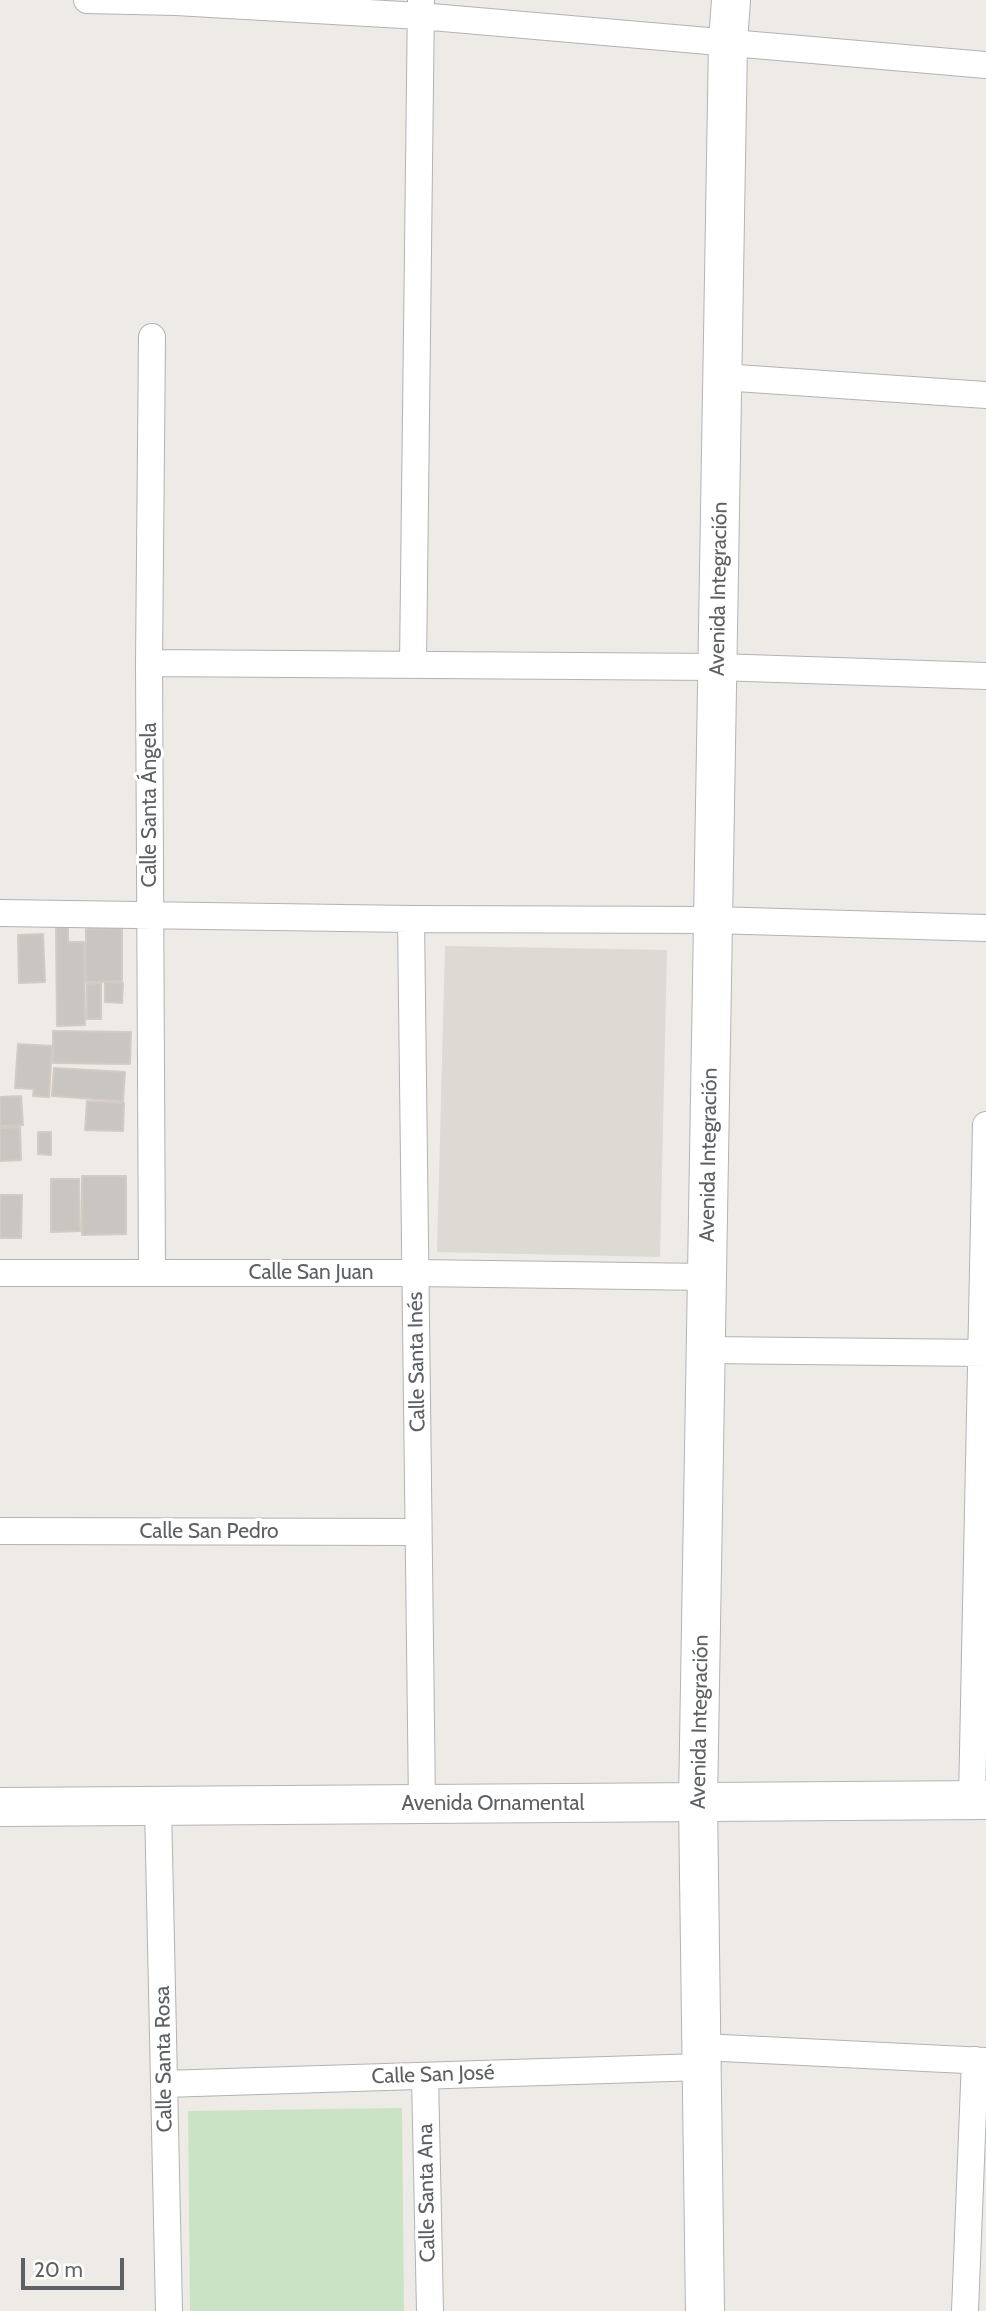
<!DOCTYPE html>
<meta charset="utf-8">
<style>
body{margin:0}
#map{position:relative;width:986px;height:2311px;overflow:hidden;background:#eeeae5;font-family:Cabin,sans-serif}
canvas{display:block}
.scale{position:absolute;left:21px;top:2258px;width:103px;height:32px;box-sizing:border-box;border:4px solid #5d6164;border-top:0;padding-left:9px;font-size:21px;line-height:24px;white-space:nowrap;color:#5d6164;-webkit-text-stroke:5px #fff;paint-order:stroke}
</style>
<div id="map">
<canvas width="986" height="2311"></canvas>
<div class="scale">20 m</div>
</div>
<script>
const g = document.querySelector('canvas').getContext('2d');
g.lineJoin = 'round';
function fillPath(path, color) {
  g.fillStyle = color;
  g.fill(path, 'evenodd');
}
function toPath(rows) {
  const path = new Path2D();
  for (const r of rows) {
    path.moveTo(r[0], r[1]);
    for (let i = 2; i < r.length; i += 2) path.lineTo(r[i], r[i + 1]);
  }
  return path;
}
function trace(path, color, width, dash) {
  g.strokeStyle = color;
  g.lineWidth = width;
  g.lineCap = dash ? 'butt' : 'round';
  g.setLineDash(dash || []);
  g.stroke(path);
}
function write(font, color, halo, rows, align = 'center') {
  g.font = font + ' Cabin,sans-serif';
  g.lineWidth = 6;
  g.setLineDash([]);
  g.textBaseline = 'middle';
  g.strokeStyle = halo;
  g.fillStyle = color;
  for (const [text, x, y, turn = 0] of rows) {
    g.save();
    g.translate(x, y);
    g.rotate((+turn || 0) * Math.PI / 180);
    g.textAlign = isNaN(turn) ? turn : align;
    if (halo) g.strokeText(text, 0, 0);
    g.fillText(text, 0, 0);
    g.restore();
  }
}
const education = toPath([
 [445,946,667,950,660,1257,437,1252]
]);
const green = toPath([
 [402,2108,404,2311,190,2311,188,2111]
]);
const building = toPath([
 [56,923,68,923,68,942,84,942,85,1025,57,1026,56,923],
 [122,928,122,981,86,982,86,929,122,928],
 [43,934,45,982,19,983,18,935,43,934],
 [105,982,123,983,122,1003,105,1002,105,982],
 [101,983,101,1019,87,1019,87,984,101,983],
 [53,1031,131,1032,130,1064,53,1063,53,1031],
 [18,1044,52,1046,49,1097,33,1096,34,1089,15,1088,18,1044],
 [54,1068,125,1072,123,1101,52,1096,54,1068],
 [21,1096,23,1125,0,1126,0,1097,21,1096],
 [87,1101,124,1103,123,1131,85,1130,87,1101],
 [20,1127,21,1160,0,1161,0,1128,20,1127],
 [38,1132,51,1132,51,1155,38,1154,38,1132],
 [82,1176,126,1176,126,1234,82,1235,82,1176],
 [51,1179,79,1179,80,1231,51,1232,51,1179],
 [0,1195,22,1195,21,1238,0,1238,0,1195]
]);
const street = toPath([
 [87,0,176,2,420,16,986,65],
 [152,337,149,663,152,1273],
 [722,377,986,395],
 [149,663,717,667,986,676],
 [413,665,421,0],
 [0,913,411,919,713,920,986,928],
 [411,919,422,1804],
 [0,1273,416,1273,707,1277],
 [706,1350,986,1353],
 [0,1531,418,1532],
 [972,1800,986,1125],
 [158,1806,169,2311],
 [702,2047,986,2061],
 [425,2076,430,2311],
 [164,2084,702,2067],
 [965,2311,975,2060]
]);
const secondary = toPath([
 [0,1807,986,1800],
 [705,2311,698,1802,728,42,731,0]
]);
const streetNames = [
 ["Avenida Integración",719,589,-89],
 ["Calle Santa Ángela",150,805,-90],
 ["Avenida Integración",709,1155,-89],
 ["Calle San Juan",311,1273],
 ["Calle Santa Inés",417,1362,-91],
 ["Calle San Pedro",209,1532],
 ["Avenida Integración",700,1722,-89],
 ["Avenida Ornamental",493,1804],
 ["Calle Santa Rosa",164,2059,-91],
 ["Calle San José",433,2075,-2],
 ["Calle Santa Ana",427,2193,-91]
];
fillPath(education, '#dddad3');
fillPath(green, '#cae3c4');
fillPath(building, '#c9c5c1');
trace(building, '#d2cbc4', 2);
trace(street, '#b0b3b6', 28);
trace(secondary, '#b1b5b8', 40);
trace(street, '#fff', 26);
trace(secondary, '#fff', 38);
write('21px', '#5d6164', '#fff', streetNames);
</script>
